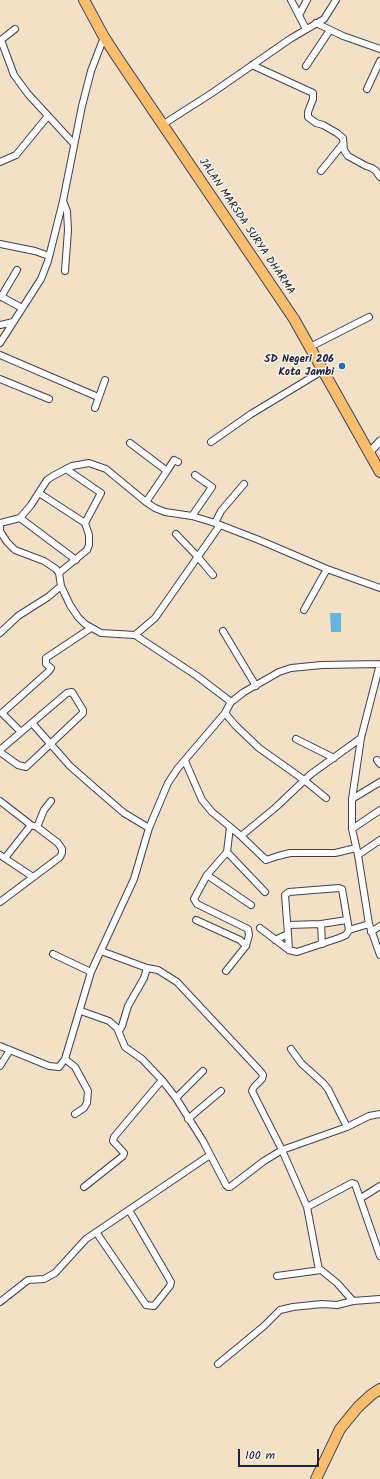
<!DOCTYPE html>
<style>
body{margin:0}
#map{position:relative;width:380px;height:1479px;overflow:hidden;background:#f3e1c7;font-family:Kalam,sans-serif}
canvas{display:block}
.scale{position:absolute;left:238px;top:1449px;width:81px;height:18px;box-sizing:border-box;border:2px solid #22223b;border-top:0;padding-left:5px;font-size:12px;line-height:14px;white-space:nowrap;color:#22223b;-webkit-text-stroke:3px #f7f3e8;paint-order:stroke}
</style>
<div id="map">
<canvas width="380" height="1479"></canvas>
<div class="scale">100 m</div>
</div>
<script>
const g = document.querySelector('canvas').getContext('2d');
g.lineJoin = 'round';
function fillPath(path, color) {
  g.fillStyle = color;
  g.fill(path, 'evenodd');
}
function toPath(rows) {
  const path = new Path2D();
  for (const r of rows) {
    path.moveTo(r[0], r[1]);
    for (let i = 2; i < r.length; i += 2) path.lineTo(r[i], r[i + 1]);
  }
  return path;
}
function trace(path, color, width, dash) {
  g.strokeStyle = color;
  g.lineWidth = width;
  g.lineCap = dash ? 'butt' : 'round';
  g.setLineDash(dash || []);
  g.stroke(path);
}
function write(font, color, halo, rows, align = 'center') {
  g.font = font + ' Kalam,sans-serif';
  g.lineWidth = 3;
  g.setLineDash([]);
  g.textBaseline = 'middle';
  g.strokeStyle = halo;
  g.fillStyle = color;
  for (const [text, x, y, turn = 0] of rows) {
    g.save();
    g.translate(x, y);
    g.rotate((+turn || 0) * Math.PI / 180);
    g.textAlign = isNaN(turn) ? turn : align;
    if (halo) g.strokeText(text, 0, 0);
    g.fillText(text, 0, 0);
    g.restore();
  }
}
const water = toPath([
 [330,613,341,613,341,632,331,632]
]);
const minor = toPath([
 [291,0,306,29],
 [299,15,307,0],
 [316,23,343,36,380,49],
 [15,29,1,40,14,75,28,94,74,144],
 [252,65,313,93,313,99,308,112,308,117,316,123,323,125,337,133,343,138,344,150,348,156,366,166,372,168,376,171,380,177],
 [306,66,330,30],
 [367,89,380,61],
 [162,125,212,93,290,39,324,19,336,0],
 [0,162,16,155,48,116],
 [321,171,342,145],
 [63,201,67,211,68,230,65,271],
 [0,244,35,251,49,256],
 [0,296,22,308],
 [1,297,17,270],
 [0,325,13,322],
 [0,343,41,279,48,261,63,201,82,106,91,71,104,37],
 [310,347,369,317],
 [0,355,98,397],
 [0,379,49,399],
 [95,408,105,380],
 [211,442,251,414,322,371],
 [130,443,167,471,146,502],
 [66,469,101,493,85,523],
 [167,471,174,460,178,462],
 [39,493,85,523,89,535,89,545,87,550,59,573],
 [192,516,212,487,195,475],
 [20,518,76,560],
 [0,523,20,518,31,505,47,480,53,476,72,466,89,463,106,469,146,502,155,508,165,512,192,516,215,523,259,540,327,569,380,588],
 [215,523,221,511,244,484],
 [0,527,0,531,7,542,15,550,44,561,56,569,59,573,61,586,70,605,78,617,85,624,101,633,135,635,197,676,231,702],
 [176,534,197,556,213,575],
 [304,610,327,569],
 [223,631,256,686],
 [0,633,18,616,48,597,61,586],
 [135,635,155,618,220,525],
 [380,664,361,738,352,799,352,829,358,855,369,924,380,955],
 [225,713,235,725,259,748,304,780,326,798],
 [32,723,70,766,95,788,124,813,149,828],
 [21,732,2,713,48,672,51,668,46,664,46,658,91,628],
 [296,739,334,758],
 [0,750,67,693,72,692,83,710,83,713,26,767,18,765,0,752],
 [377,760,380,764],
 [185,761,202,800,212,812,241,836,275,808,311,774,361,738],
 [352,799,380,782],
 [0,801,31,825],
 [230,827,227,852,265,892],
 [352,829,380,810],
 [241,836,266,860,278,856,290,853,335,853,356,848],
 [0,855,33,877],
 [358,855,380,840],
 [5,858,31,825,37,827,44,810,51,801],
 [207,875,251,905],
 [0,902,60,857,62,853,62,849,58,843,37,827],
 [196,920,240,940,246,946],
 [321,924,322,944],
 [288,925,321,924,347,920],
 [260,928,289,950,297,952,339,938,346,935,349,930,369,924],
 [371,932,380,926],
 [288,934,289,950],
 [275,940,288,934,285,895,289,892,339,888,342,889,349,930],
 [101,951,147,968,158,970,177,982,261,1072,263,1075,262,1079,254,1087,252,1091,282,1150,307,1207,319,1270],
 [53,954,91,972],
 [226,971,246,946,249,935,248,929,197,904,194,899,207,875,227,852],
 [81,1011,109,1021,117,1028,125,1047,142,1059,162,1080,176,1098,203,1141,226,1185,228,1187,230,1187,264,1161,282,1150,347,1127,369,1116,380,1114],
 [119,1031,122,1026,128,1006,144,978,147,968],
 [0,1046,49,1066,59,1067,65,1059,91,972,134,879,149,828,168,783,178,768,225,713,231,702,244,692,279,672,291,668,322,665,380,664],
 [291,1049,301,1063,323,1083,328,1089,347,1127],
 [65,1059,75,1067,88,1091,87,1103,84,1108,75,1114],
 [0,1066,10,1050],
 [176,1098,203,1071],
 [188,1119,221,1091],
 [84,1187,123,1156,124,1153,113,1141,114,1137,162,1080],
 [361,1198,380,1186],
 [307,1207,352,1183,355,1184,380,1256],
 [96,1232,146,1305,154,1306,170,1286,171,1282,129,1210],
 [277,1276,321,1270,337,1283,353,1301,380,1299],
 [0,1302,28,1280,44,1279,55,1273,86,1239,210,1155],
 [218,1364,264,1326,280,1310,293,1307,322,1304,337,1305,353,1301]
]);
const tertiary = toPath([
 [370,452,380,441]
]);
const trunk = toPath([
 [84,0,104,37,119,60,294,319,380,472],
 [316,1479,340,1429,358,1407,371,1395,380,1389]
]);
const markers = [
 [342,366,4,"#1f6fb2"]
];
const streetNames = [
 ["JALAN MARSDA SURYA DHARMA",246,227,56]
];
const poiNames = [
 ["SD Negeri 206",334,360],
 ["Kota Jambi",334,373]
];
fillPath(water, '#63b3de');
trace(minor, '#413f50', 8);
trace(tertiary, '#413f50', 9);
trace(trunk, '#413f50', 12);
trace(minor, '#fff', 6);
trace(tertiary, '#fff', 7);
trace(trunk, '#f9be6d', 10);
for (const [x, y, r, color] of markers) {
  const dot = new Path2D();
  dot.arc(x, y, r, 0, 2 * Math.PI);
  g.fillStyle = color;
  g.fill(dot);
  trace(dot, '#f7f3e8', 1.5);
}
write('11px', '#22223b', '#f7f3e8', streetNames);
write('bold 11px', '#22223b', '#f7f3e8', poiNames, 'right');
</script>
